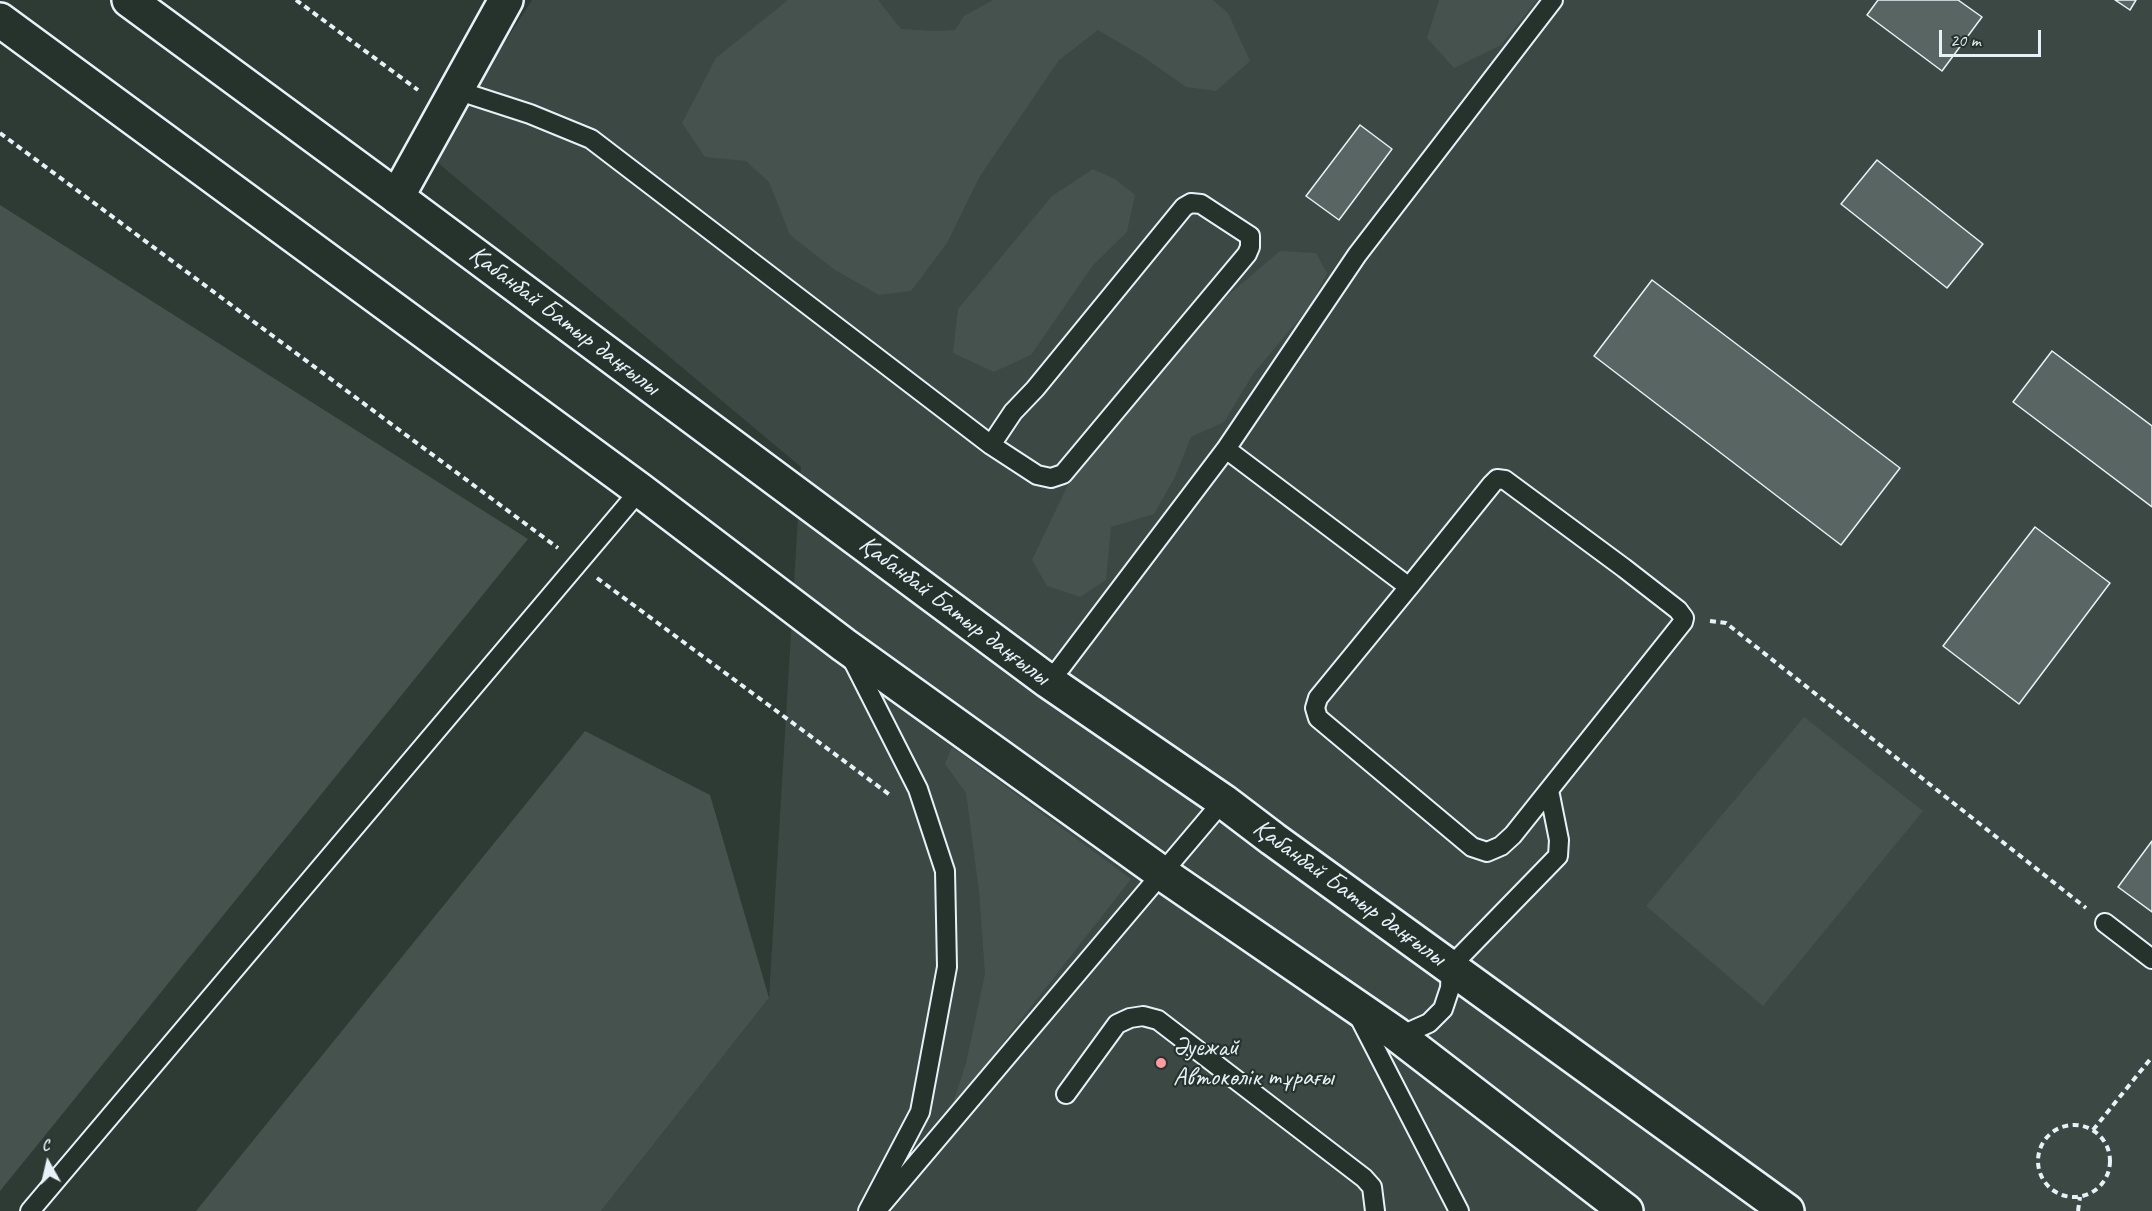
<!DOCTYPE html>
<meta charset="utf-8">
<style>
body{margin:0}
#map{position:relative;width:2152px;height:1211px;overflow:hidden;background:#2e3b35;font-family:Caveat,sans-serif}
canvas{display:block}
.north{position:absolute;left:18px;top:1133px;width:60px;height:60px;-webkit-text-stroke:4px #26332d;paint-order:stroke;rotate:352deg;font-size:16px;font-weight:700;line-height:24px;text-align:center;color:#e8f1f8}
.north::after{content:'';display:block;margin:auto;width:21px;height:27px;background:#e8f1f8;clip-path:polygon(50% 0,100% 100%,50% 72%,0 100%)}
.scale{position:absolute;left:1939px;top:30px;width:102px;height:27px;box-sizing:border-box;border:3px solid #e8f1f8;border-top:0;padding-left:8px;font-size:18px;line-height:21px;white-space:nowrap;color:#e8f1f8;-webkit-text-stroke:4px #26332d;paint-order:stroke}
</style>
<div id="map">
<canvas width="2152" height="1211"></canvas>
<div class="north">С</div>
<div class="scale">20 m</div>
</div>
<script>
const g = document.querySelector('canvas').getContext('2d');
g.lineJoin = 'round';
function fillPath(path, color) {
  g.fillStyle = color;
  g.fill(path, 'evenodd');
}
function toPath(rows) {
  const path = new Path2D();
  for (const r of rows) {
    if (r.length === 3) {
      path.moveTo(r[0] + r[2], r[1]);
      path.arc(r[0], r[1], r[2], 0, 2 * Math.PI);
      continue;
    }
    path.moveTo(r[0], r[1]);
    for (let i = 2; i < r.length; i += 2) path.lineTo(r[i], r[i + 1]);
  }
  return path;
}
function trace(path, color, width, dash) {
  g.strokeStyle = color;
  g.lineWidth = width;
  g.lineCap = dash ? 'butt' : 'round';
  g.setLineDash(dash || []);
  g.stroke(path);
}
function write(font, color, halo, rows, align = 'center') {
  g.font = font + ' Caveat,sans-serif';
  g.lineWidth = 4.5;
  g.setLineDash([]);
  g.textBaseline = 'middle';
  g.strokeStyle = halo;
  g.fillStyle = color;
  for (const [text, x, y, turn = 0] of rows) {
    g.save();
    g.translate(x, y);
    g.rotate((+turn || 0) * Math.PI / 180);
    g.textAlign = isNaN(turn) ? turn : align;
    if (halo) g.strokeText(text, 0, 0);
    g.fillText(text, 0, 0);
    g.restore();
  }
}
const built = toPath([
 [532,0,2152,0,2152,1211,601,1211,769,998,801,467,431,157]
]);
const green = toPath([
 [788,0,878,0,901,29,937,31,955,30,964,16,993,0,1213,0,1228,13,1250,61,1216,91,1186,87,1142,56,1098,30,1059,60,980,176,947,243,911,291,879,295,835,270,790,235,769,182,746,161,705,157,682,123,716,58],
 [1439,0,1537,0,1501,45,1454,68,1427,38],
 [1093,169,1115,179,1135,195,1127,232,1093,265,1031,355,994,372,953,353,958,309,1052,196],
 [0,205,528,539,0,1191],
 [1280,251,1316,253,1327,273,1311,305,1253,374,1224,422,1191,437,1175,477,1154,514,1111,527,1106,580,1080,597,1047,586,1032,560,1075,470,1165,367,1205,315],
 [1804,717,1923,811,1763,1006,1646,906],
 [585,731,710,795,769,998,601,1211,196,1211],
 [952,747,1131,879,951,1109,966,1063,985,974,979,891,966,793,945,764]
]);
const building = toPath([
 [1878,0,1958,0,1982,17,1942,71,1867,15,1878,0],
 [2115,0,2136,0,2130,10,2115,0],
 [1360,125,1392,149,1339,220,1306,196,1360,125],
 [1877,160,1983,244,1947,288,1841,204,1877,160],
 [1652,280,1900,468,1841,545,1594,356,1652,280],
 [2052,351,2152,426,2152,507,2013,402,2052,351],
 [2035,527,2110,583,2019,704,1943,646,2035,527],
 [2152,841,2152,912,2118,887,2152,841]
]);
const path = toPath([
 [296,0,418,90],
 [0,133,558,548],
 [597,578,890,795],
 [1710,621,1726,623,2086,908],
 [2074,1161,36],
 [2093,1130,2152,1057],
 [2078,1211,2080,1197]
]);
const service = toPath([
 [456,90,530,114,591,139,991,445,1037,475,1051,478,1063,474,1247,254,1250,247,1250,236,1201,204,1191,203,1184,207,1035,389,1013,412,991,445],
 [1226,449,1409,587,1318,698,1315,708,1318,718,1472,847,1487,852,1501,846,1513,835,1683,622,1684,618,1678,610,1624,568,1505,480,1497,479,1492,484,1409,587],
 [851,657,918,789,945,871,947,967,920,1112,868,1211],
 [1048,681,1061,667,1226,449,1357,255,1553,0],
 [2105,923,2152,959],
 [1358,1015,1459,1211],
 [1396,1034,1411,1031,1429,1023,1443,1009,1450,988,1451,966,1558,856,1559,840,1549,790],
 [1066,1094,1117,1024,1130,1018,1143,1016,1158,1020,1364,1178,1372,1187,1375,1211],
 [877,1210,1223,801],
 [30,1211,640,490]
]);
const minor = toPath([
 [397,197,506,0]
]);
const primary = toPath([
 [129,0,397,197,1048,681,1223,801,1273,839,1787,1211],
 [0,20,640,490,844,645,1163,874,1396,1034,1626,1211]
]);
const markers = [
 [1161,1063,6,"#ff9aa2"]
];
const streetNames = [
 ["Қабанбай Батыр даңғылы",564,321,37],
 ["Қабанбай Батыр даңғылы",954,611,37],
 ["Қабанбай Батыр даңғылы",1349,893,36]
];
const poiNames = [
 ["Әуежай",1173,1048],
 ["Автокөлік тұрағы",1173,1078]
];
fillPath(built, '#3b4843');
fillPath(green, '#45524e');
fillPath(building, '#596563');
trace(building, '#e8f1f8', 1.5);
trace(service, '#e8f1f8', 22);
trace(minor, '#e8f1f8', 38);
trace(primary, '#e8f1f8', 38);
trace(path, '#e8f1f8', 4, [6, 4.5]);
trace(service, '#26332d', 18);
trace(minor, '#26332d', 33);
trace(primary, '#26332d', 33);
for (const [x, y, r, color] of markers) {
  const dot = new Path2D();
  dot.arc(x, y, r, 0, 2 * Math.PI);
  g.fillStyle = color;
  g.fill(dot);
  trace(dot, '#26332d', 2);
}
write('26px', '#e8f1f8', '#26332d', streetNames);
write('26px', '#e8f1f8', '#26332d', poiNames, 'left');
</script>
